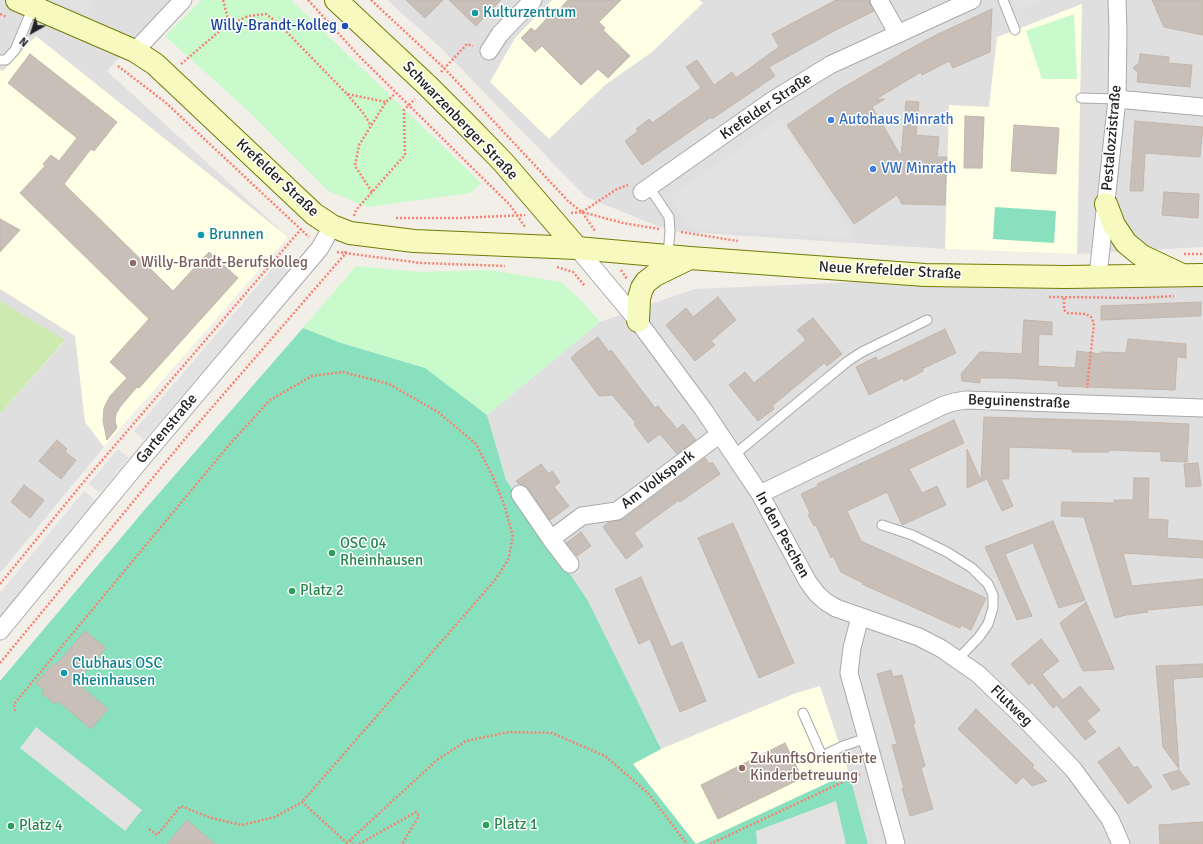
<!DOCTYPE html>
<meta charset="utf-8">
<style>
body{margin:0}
#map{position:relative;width:1203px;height:844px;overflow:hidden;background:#f2efe9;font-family:Signika,sans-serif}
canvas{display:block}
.north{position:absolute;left:12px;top:12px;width:40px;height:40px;-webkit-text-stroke:3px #fff;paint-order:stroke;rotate:219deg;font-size:11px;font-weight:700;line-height:16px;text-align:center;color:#222}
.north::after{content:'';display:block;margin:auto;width:14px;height:18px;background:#222;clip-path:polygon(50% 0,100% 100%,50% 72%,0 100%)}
</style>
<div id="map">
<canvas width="1203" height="844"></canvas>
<div class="north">N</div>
</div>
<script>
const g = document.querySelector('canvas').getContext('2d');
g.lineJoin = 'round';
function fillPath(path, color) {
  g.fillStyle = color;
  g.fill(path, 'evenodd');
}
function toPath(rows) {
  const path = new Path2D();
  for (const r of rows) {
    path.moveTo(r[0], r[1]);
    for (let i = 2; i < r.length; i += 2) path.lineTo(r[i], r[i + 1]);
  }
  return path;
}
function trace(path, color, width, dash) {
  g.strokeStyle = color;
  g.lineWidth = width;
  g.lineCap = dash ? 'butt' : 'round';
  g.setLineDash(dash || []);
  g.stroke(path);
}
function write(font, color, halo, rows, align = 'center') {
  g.font = font + ' Signika,sans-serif';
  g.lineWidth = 3;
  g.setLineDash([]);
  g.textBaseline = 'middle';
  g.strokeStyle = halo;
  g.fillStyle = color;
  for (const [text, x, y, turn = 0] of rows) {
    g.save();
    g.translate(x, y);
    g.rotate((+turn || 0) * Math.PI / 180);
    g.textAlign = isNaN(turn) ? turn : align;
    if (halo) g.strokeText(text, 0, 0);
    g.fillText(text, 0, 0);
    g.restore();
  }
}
const residential = toPath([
 [0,0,175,0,107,71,288,237,104,447,0,573,0,414,65,341,0,301],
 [387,0,1203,0,1203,247,1077,254,945,249,670,231,586,197,441,48],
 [1203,267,1203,844,868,844,849,773,696,844,587,599,506,480,487,415,600,322,694,289]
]);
const education = toPath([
 [552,0,699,0,703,3,652,52,605,85,549,139,490,82,515,38],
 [1082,4,1077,254,945,249,949,105,989,107,997,37],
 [36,36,288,237,104,447,85,422,75,336,0,289,0,70,3,71],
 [820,686,849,773,696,844,633,764,661,749,796,693]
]);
const grass = toPath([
 [0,301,65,340,0,414]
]);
const park = toPath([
 [202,0,291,0,481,183,470,193,368,207,328,191,244,107,165,36],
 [1074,14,1077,79,1042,79,1026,31],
 [356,266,419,272,491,270,561,282,582,301,600,322,487,415,425,368,341,343,303,328]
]);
const pitch = toPath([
 [995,207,1056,211,1054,243,993,239],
 [303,328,341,343,425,368,487,415,506,480,587,599,661,749,633,764,696,844,849,773,868,844,0,844,0,681,147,507]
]);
const parking = toPath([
 [51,0,84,0,92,3,87,14],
 [1013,0,1041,0,1017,11],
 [781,119,856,238,692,230,669,197],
 [278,262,289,271,144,440,134,431],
 [118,449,129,458,100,493,89,484],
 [84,491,95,500,0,616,0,593],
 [36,727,142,810,125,831,20,748],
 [836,801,846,844,757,844,756,831],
 [876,805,887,844,874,844,865,809]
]);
const building = toPath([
 [406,0,443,0,425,18,406,0],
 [449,0,501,0,476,26,449,0],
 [568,0,621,0,599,22,605,28,603,30,630,56,608,78,598,69,581,85,542,46,535,52,521,38,531,28,535,31,553,12,555,14,568,0],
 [836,0,869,0,874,11,832,32,769,67,775,76,712,119,711,117,642,165,625,141,638,131,636,129,649,119,652,123,701,88,686,67,697,60,714,85,732,72,736,78,779,47,772,34,836,0],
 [1152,0,1203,0,1203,35,1164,27,1152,0],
 [992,9,990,52,953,68,949,61,922,75,921,72,876,99,885,99,872,107,901,156,906,101,919,102,916,135,939,137,937,157,947,157,945,205,902,204,897,195,854,224,787,125,837,91,906,51,938,34,992,9],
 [30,54,117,122,94,151,91,149,64,184,173,291,209,252,238,278,139,388,137,387,120,407,116,414,115,421,117,428,107,440,103,421,104,408,110,396,127,378,110,362,149,319,20,193,45,166,43,164,51,155,59,161,77,138,8,83,30,54],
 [1140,54,1169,57,1168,63,1192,65,1190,87,1137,82,1138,73,1133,68,1139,63,1140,54],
 [965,116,984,117,982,168,964,168,965,116],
 [1135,121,1203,127,1200,157,1145,153,1143,191,1130,191,1135,121],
 [1014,125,1059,128,1056,174,1011,171,1014,125],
 [1164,192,1199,194,1198,218,1162,215,1164,192],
 [0,219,20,230,0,252,0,219],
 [718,297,736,320,711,341,715,345,695,361,666,325,686,308,693,317,718,297],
 [1201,302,1201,316,1101,320,1101,306,1201,302],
 [813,318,842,354,827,366,824,363,772,406,774,409,758,421,729,385,745,372,754,383,806,340,797,330,813,318],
 [1024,320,1052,322,1052,335,1039,334,1038,366,1075,368,1077,351,1101,354,1101,352,1126,353,1128,339,1186,344,1186,358,1177,357,1175,390,1058,386,1058,381,1007,378,980,378,980,383,962,381,961,374,980,352,1022,354,1024,320],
 [945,329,956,353,922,369,923,371,904,381,903,378,869,395,856,367,876,357,878,361,945,329],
 [598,337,609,352,611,350,655,408,658,406,677,429,683,424,696,440,677,454,660,434,648,443,634,424,636,423,612,395,599,396,571,358,576,353,598,337],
 [984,417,1118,421,1189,424,1187,462,1161,461,1161,452,1109,450,1109,452,1072,452,1072,449,1009,447,1009,479,1001,479,1013,506,1002,511,987,479,967,488,967,449,981,481,984,417],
 [954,420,964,443,909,469,922,493,937,486,946,505,902,525,887,492,847,511,861,541,986,598,971,630,961,625,960,628,944,621,862,584,863,583,841,572,833,556,831,558,816,525,814,526,808,515,810,513,801,494,818,486,817,484,954,420],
 [57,440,67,449,65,452,76,460,61,479,39,461,57,440],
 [705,458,710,464,712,462,720,474,680,502,679,500,634,533,643,546,626,559,603,527,609,522,623,519,705,458],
 [1198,463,1201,486,1186,487,1184,464,1198,463],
 [541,464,549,474,552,471,560,482,554,487,569,506,550,520,528,488,524,485,519,484,516,481,541,464],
 [1134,478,1149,478,1148,519,1168,520,1167,538,1203,541,1203,558,1123,553,1132,586,1203,579,1203,605,1147,610,1148,612,1126,615,1115,618,1084,517,1061,516,1062,502,1114,503,1114,500,1133,500,1134,478],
 [24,485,44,500,30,518,11,502,24,485],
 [1053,521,1085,600,1059,608,1033,543,1005,554,1032,616,1017,620,985,547,1053,521],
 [733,523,794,663,759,678,698,538,733,523],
 [581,532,591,546,577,556,566,543,581,532],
 [641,577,671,647,682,642,706,701,680,712,650,639,639,644,615,589,641,577],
 [1086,602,1114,669,1083,671,1060,623,1086,602],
 [85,631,106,648,76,682,108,709,91,729,58,701,55,704,42,693,44,690,36,683,54,663,56,665,85,631],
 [1041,639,1059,661,1042,674,1063,700,1080,686,1100,710,1087,721,1096,732,1085,740,1057,705,1053,708,1032,682,1029,685,1011,664,1041,639],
 [1203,664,1203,677,1173,679,1179,769,1163,747,1156,666,1203,664],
 [891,670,893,677,902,675,915,723,913,724,925,766,921,768,933,809,910,816,902,788,904,788,892,745,897,744,877,674,891,670],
 [976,709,1034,765,1032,767,1047,781,1032,786,1023,777,1016,784,958,729,976,709],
 [785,743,802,778,718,819,701,785,785,743],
 [1119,747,1134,768,1137,766,1152,787,1128,804,1098,762,1119,747],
 [1179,770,1190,784,1172,790,1163,775,1179,770],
 [187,820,215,844,167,844,187,820],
 [1203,822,1203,844,1160,844,1159,825,1203,822]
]);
const path = toPath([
 [223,0,230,26],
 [308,0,359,56,510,205,525,227],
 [371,0,444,68,569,202,582,212,595,231],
 [0,14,7,17],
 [181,64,222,29,248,16,266,14,277,22,347,94,386,102],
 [118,66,165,102,309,237],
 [441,72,467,44,473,46],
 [347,94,364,114,371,126],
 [372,192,355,166,359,145,386,102,396,93],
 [582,212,617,189,628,185],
 [571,213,582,212,623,223,659,229],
 [354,216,356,210,405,155,404,110,415,99],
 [396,218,460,218,525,215],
 [681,232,738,241],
 [337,252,421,263,505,266],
 [1184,254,1203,254],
 [557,267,573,272,585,286],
 [621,270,627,279],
 [1049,297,1140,298,1174,296],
 [1064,298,1064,310,1068,313,1086,314,1091,317,1094,323,1087,388],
 [0,584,86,479,302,228],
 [0,663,189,434,345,254,346,250],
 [15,711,14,704,229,445,270,400,312,376,343,372,389,384,438,412,476,444,493,477,505,507,513,537,508,560,495,580,302,802],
 [149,829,157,835,181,806,211,818,242,825,275,817,302,802,347,843,437,760,466,741,509,732,552,733,605,756,648,793,687,844],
 [350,840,353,844],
 [359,844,416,812,419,816,402,844],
 [710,844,860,774]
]);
const lane = toPath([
 [1003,0,1015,30],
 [0,60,6,60,15,50,33,7],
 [1081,98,1117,99],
 [649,187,669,217,670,231,668,256],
 [734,455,848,361,862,352,927,320],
 [882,525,912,535,947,552,972,568,988,584,993,595,993,608,988,624,979,637,958,659],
 [803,713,822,756,843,746,867,738]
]);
const street = toPath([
 [879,0,898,34],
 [135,51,183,0],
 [489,51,500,34,533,0],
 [1117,99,1203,107],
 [642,192,773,100,830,65,972,0],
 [577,248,638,321,703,409,760,494,808,582,817,594,826,602,836,608,919,637,942,649,978,674,1024,718,1073,769,1110,819,1121,844],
 [1098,276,1117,99,1118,30,1117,0],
 [520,494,551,539,582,516,617,511,720,434],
 [760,494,944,405,954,402,966,400,1203,408],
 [551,539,570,564],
 [860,617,852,648,849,673,896,844],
 [0,631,145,455,320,248,332,226]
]);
const secondary = toPath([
 [17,0,135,51,155,64,314,214,332,226,350,233,414,241,577,248,690,258,925,275,1065,277,1203,275],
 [336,0,428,86,466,124,503,162,577,248],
 [1106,204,1114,225,1126,243,1142,256,1178,273],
 [638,321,639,298,642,288,646,282,655,275,690,258]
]);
const markers = [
 [475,13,4,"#0f9aa8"],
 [345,26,4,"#1a4fb4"],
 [831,120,4,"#3f7fe0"],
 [873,169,4,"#3f7fe0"],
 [201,235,4,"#0f9aa8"],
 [133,263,4,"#8d6e63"],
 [332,553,4,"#2e9e5b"],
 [292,591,4,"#2e9e5b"],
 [64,673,4,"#0f9aa8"],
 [742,768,4,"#8d6e63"],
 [486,825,4,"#2e9e5b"],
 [11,826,4,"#2e9e5b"]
];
const cultureNames = [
 ["Kulturzentrum",483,13],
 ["Brunnen",209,235],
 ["Clubhaus OSC",72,664],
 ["Rheinhausen",72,681]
];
const transitNames = [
 ["Willy-Brandt-Kolleg",337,26]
];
const streetNames = [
 ["Krefelder Straße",766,107,-34],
 ["Schwarzenberger Straße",460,121,46],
 ["Pestalozzistraße",1112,138,-85],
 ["Krefelder Straße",277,178,43],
 ["Neue Krefelder Straße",890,271,3],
 ["Beguinenstraße",1019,402,2],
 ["Gartenstraße",167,429,-50],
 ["Am Volkspark",658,480,-37],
 ["In den Peschen",782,535,61],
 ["Flutweg",1011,706,44]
];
const shopNames = [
 ["Autohaus Minrath",839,120],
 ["VW Minrath",881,169]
];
const educationNames = [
 ["Willy-Brandt-Berufskolleg",141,263],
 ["ZukunftsOrientierte",750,759],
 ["Kinderbetreuung",750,776]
];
const leisureNames = [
 ["OSC 04",340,544],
 ["Rheinhausen",340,561],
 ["Platz 2",300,591],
 ["Platz 1",494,825],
 ["Platz 4",19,826]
];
fillPath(residential, '#e0dfdf');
fillPath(education, '#ffffe5');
fillPath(grass, '#cdebb0');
fillPath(park, '#c8facc');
fillPath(pitch, '#88e0be');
fillPath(parking, '#e2e2e2');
fillPath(building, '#c7bfb8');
trace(building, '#c4b6ab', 1);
trace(lane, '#a9a9a9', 11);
trace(street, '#a9a9a9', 19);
trace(secondary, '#707d05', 24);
trace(path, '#fa8072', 2.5, [2, 2]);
trace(lane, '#fff', 9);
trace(street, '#fff', 17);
trace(secondary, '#f7fabf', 22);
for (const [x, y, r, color] of markers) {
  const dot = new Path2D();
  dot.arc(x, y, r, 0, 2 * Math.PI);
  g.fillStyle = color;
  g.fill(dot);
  trace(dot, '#fff', 1.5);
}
write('15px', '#0d838f', '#fff', cultureNames, 'left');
write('15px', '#164399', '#fff', transitNames, 'right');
write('15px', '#222', '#fff', streetNames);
write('15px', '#366cbe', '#fff', shopNames, 'left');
write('15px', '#785e54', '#fff', educationNames, 'left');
write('15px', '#27864d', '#fff', leisureNames, 'left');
</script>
